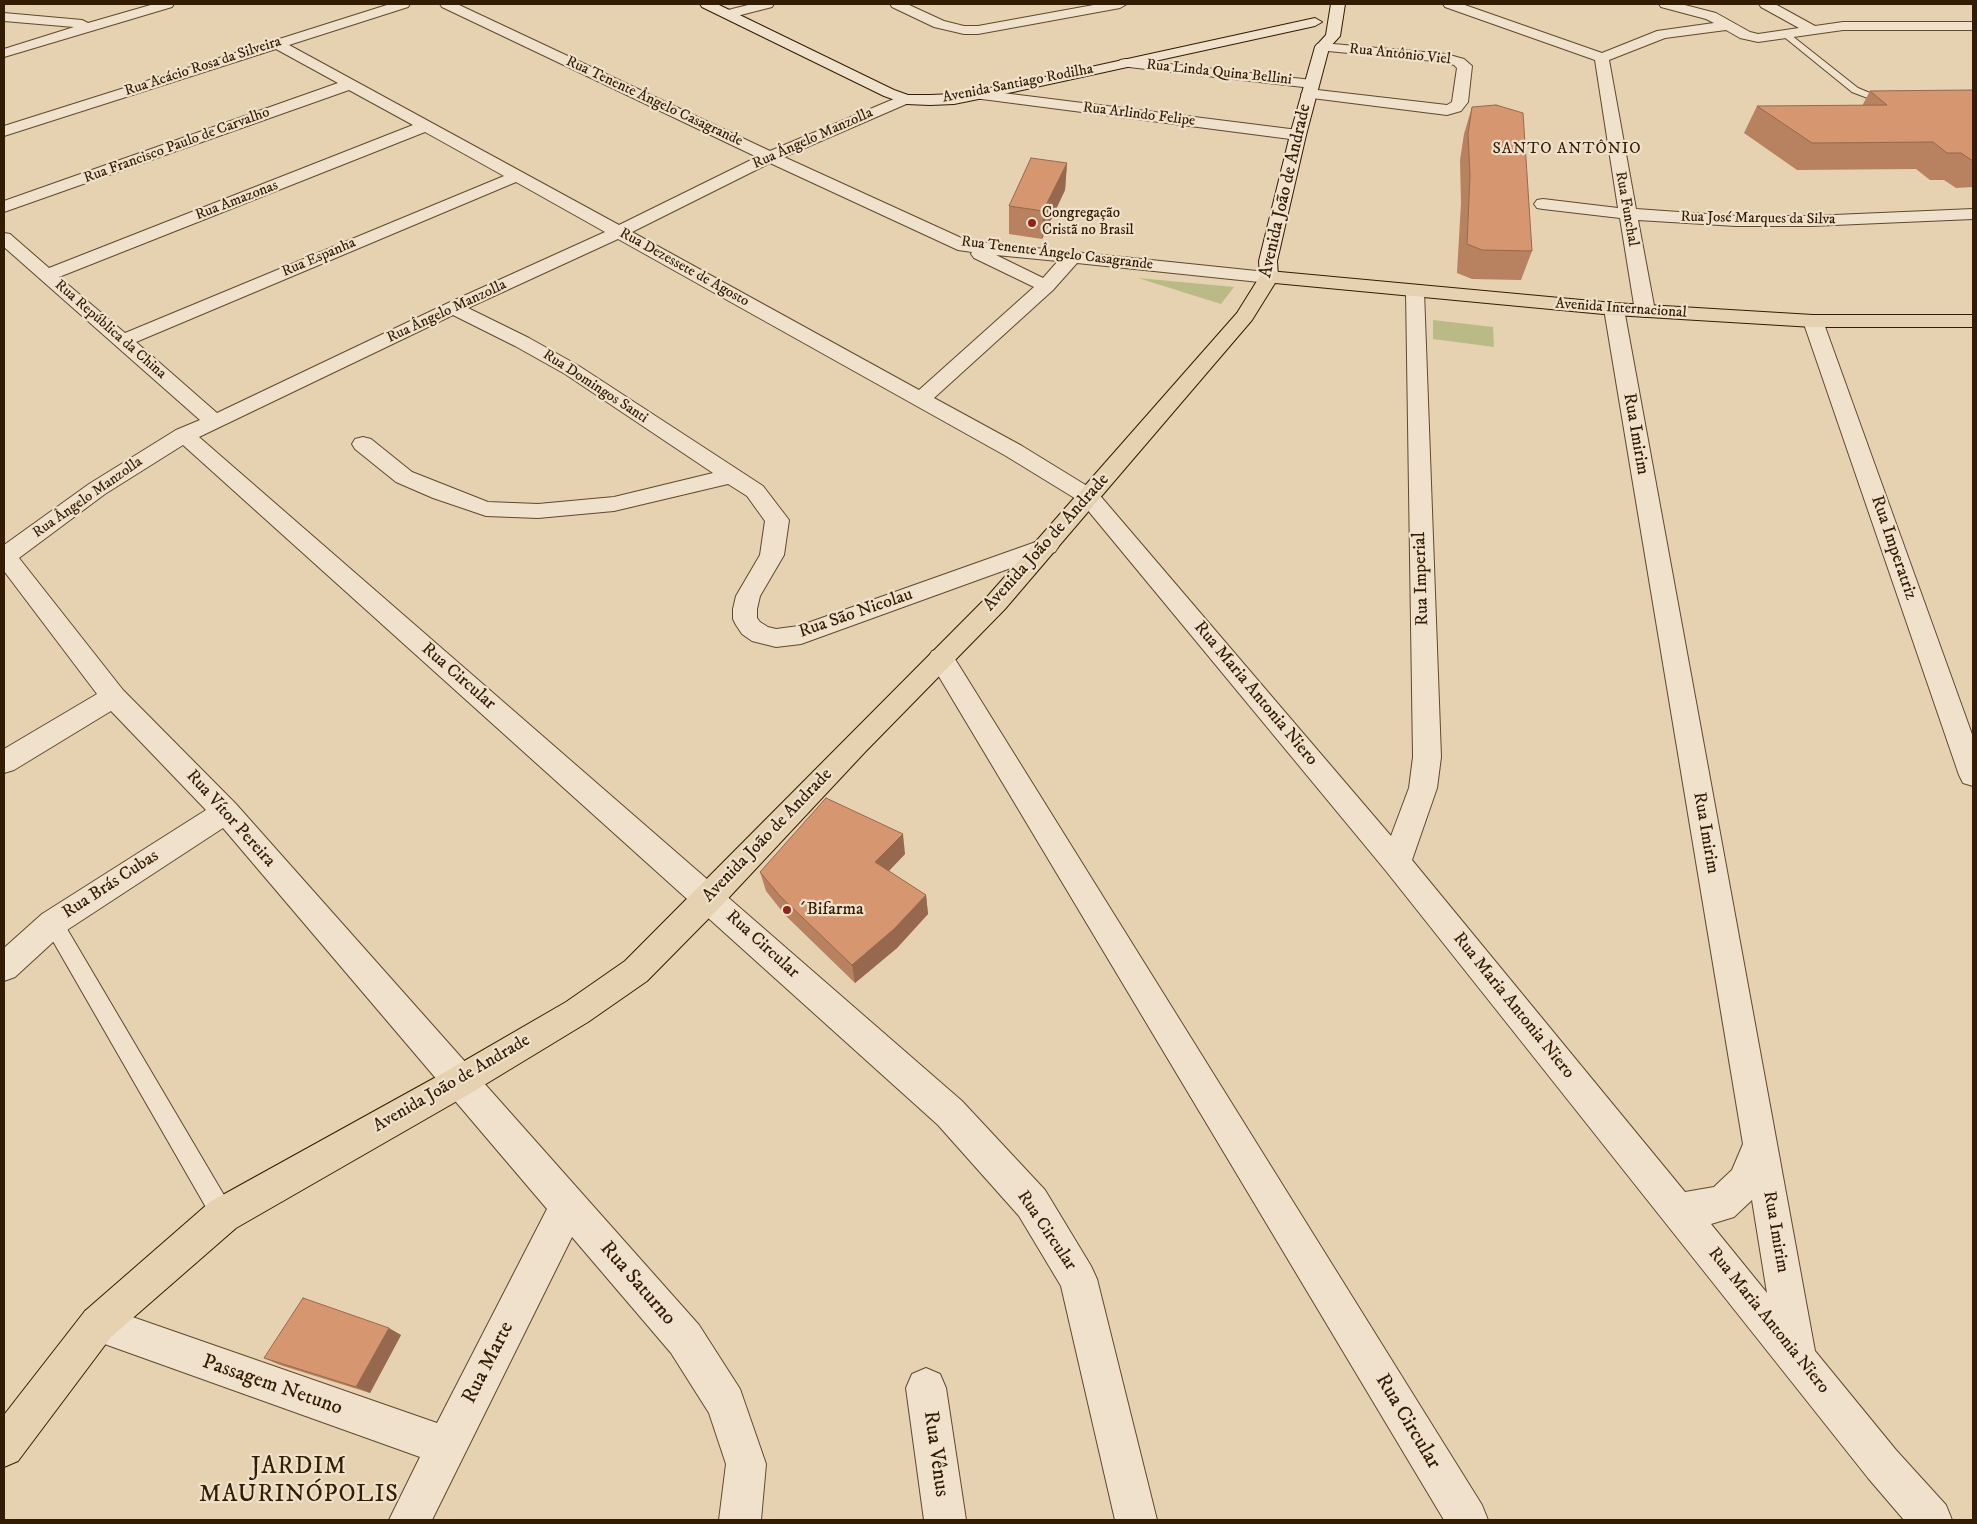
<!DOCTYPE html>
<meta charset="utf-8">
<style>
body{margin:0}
#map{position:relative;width:1977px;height:1524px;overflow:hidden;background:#e6d1b0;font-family:"IM FELL DW Pica",serif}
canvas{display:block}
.frame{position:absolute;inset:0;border:5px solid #331c01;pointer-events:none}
</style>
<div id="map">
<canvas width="1977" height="1524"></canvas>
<div class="frame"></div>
</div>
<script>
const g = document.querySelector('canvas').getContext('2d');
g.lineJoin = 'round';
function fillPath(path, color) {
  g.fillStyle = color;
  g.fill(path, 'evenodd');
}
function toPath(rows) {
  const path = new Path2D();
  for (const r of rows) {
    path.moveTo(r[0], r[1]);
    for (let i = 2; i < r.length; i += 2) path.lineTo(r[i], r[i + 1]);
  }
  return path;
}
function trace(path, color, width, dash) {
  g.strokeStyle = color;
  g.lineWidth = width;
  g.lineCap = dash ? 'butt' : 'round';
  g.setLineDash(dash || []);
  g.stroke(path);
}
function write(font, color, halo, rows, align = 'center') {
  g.font = font + ' "IM FELL DW Pica",serif';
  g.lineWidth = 4.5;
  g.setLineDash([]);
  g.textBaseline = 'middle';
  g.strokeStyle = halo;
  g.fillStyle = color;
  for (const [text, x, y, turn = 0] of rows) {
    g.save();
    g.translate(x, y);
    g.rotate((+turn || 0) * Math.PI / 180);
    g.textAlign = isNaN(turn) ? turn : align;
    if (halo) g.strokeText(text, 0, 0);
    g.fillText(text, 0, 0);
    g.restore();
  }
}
const green = toPath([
 [1138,278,1234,287,1221,304],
 [1433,320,1493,327,1494,347,1433,339]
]);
const service = toPath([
 [1786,31,1858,88,1894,103,1892,105,1886,105,1852,92,1783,36,1783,32,1786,31],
 [53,915,60,917,231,1207,234,1215,231,1223,223,1226,215,1223,46,929,43,923,46,917,53,915]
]);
const minor = toPath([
 [154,4,174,4,172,7,4,57,4,49,74,27,4,21,4,13,82,20,88,23,154,4],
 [390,4,410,4,408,7,289,45,619,225,757,157,442,7,440,4,457,4,770,151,901,96,911,96,914,99,911,102,784,157,968,241,1276,273,1278,277,1276,281,1269,283,1077,263,1053,290,934,398,1022,446,1097,492,1391,836,1409,788,1413,757,1406,291,1408,287,1415,285,1422,287,1424,291,1441,757,1437,788,1412,860,1685,1192,1714,1187,1717,1184,1732,1170,1743,1144,1604,309,1607,305,1614,303,1621,305,1624,309,1815,1351,1896,1450,1946,1505,1952,1520,1904,1520,1868,1478,1386,871,1081,502,1006,456,618,239,468,308,529,338,579,366,763,486,789,520,784,555,760,596,757,609,757,618,760,622,768,627,776,629,799,626,1047,538,1055,540,1059,546,1055,552,801,644,776,647,752,641,742,634,736,625,733,619,733,609,736,596,760,555,765,521,747,496,728,484,614,511,538,518,486,516,433,498,396,482,355,449,352,444,355,439,363,437,371,439,412,472,488,502,538,504,614,497,713,473,565,374,515,346,453,315,199,437,962,1101,1045,1190,1091,1266,1097,1279,1157,1520,1115,1520,1061,1286,1019,1216,938,1125,183,445,105,494,19,558,123,690,236,804,699,1325,740,1389,766,1464,761,1520,719,1520,726,1464,709,1413,671,1353,572,1237,432,1520,389,1520,420,1457,85,1337,79,1324,85,1311,98,1305,437,1423,547,1209,223,828,64,932,15,977,4,981,4,948,42,914,206,810,111,711,14,770,4,773,4,749,97,694,4,571,4,545,89,484,176,430,200,420,4,247,4,233,10,234,49,268,413,125,349,90,4,212,4,201,338,83,276,49,4,136,4,126,390,4],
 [425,132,504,176,125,333,59,277,425,132],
 [770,163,958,250,972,252,971,254,974,258,1034,287,919,390,632,232,770,163],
 [516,182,605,232,446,304,217,413,136,342,516,182],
 [996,255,1058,261,1043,278,996,255],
 [1752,1200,1767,1293,1711,1224,1734,1217,1752,1200],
 [752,4,774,4,772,7,729,18,722,14,724,11,752,4],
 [890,4,907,4,944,21,964,26,978,26,1099,4,1127,4,1120,8,978,34,964,34,934,27,892,7,890,4],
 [1443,4,1462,4,1602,53,1657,31,1714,23,1706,19,1661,7,1659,4,1681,4,1716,13,1750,32,1758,34,1799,28,1761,7,1759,4,1775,4,1815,26,1843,22,1973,22,1973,30,1843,30,1758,42,1740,38,1726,30,1665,38,1609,60,1636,209,1736,216,1811,216,1973,209,1973,219,1811,226,1736,226,1638,220,1655,311,1652,315,1645,317,1638,315,1635,311,1620,218,1543,209,1537,208,1534,204,1537,200,1543,199,1618,208,1595,60,1445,7,1443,4],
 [1322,43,1446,54,1464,59,1472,66,1468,102,1461,111,1447,115,1304,97,1301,94,1304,91,1309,89,1447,105,1452,102,1457,68,1454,65,1445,62,1317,50,1315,47,1317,44,1322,43],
 [1125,59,1312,80,1317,81,1319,84,1317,87,1312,88,1120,66,1118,63,1120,60,1125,59],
 [979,90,1298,130,1304,132,1306,135,1304,138,1298,140,974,98,971,95,974,92,979,90],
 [1813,315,1820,317,1823,321,1973,737,1973,786,1963,783,1959,775,1803,321,1806,317,1813,315],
 [941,649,950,651,1482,1505,1488,1520,1444,1520,932,665,928,658,932,651,941,649],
 [926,1368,940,1374,946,1388,966,1520,924,1520,906,1388,912,1374,926,1368]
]);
const secondary = toPath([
 [700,4,717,4,894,90,908,95,930,95,954,94,1013,84,1315,18,1322,22,1315,26,1013,92,954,104,930,105,906,104,884,96,702,7,700,4],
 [1331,4,1345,4,1340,36,1329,48,1306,135,1277,261,1278,277,1276,281,1269,283,1262,281,1260,277,1259,261,1290,135,1315,47,1326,35,1331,4]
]);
const primary = toPath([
 [1269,271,1614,303,1813,315,1973,315,1973,327,1813,327,1614,315,1275,283,1252,320,1005,609,865,752,720,907,647,981,588,1022,471,1093,236,1228,111,1337,18,1461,4,1467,4,1415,85,1311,210,1202,447,1071,566,1002,625,961,987,597,1237,313,1262,273,1269,271]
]);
const wall = toPath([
 [1973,90,1973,187,1956,188,1944,180,1930,180,1916,169,1797,170,1744,133,1757,106,1862,106,1870,91],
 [1472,107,1532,251,1521,280,1472,279,1457,273,1461,203,1460,160,1464,134],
 [1067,163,1065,190,1042,239,1009,234,1009,206],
 [905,854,889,871,926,895,928,914,897,948,855,983,785,915,766,891,760,872],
 [401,1335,370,1393,280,1365,264,1358]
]);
const shadedWall = toPath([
 [1067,163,1065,190,1042,239,1043,211],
 [903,834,905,854,878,882,875,862],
 [926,895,928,914,897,948,855,983,852,965],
 [389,1328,401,1335,370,1393,356,1387]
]);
const building = toPath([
 [1973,90,1973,161,1961,153,1947,153,1933,142,1812,143,1757,106,1887,105,1870,91,1973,90],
 [1496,105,1523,113,1532,251,1482,250,1467,244,1470,175,1468,134,1472,107,1496,105],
 [1031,158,1067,163,1043,211,1009,206,1031,158],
 [826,798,903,834,875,862,926,895,894,929,852,965,780,896,760,872,826,798],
 [303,1298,389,1328,356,1387,264,1358,303,1298]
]);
const markers = [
 [1032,223,5,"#8f2418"],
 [787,910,5,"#8f2418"]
];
const farStreetnames = [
 ["Rua Antônio Viel",1400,55,6],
 ["Rua Acácio Rosa da Silveira",203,67,-18],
 ["Rua Linda Quina Bellini",1219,73,6],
 ["Avenida Santiago Rodilha",1018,84,-11],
 ["Rua Tenente Ângelo Casagrande",654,102,25],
 ["Rua Arlindo Felipe",1139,115,7],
 ["Rua Ângelo Manzolla",813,139,-24],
 ["Rua Francisco Paulo de Carvalho",177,146,-20],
 ["Rua Amazonas",237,201,-21],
 ["Rua Funchal",1626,209,80],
 ["Rua José Marques da Silva",1758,219,1],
 ["Rua Tenente Ângelo Casagrande",1057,254,7],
 ["Rua Espanha",319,258,-23],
 ["Rua Dezessete de Agosto",684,268,29],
 ["Avenida Internacional",1621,309,4],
 ["Rua Ângelo Manzolla",447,312,-25],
 ["Rua República da China",110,330,41],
 ["Rua Domingos Santi",595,387,33],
 ["Rua Ângelo Manzolla",88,498,-35]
];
const farPoinames = [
 ["Congregação",1042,214],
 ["Cristã no Brasil",1042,231]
];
const farQuarternames = [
 ["SANTO ANTÔNIO",1567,150]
];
const streetNames = [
 ["Avenida João de Andrade",1286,191,-77],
 ["Rua Imirim",1635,434,80],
 ["Avenida João de Andrade",1047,543,-48],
 ["Rua Imperatriz",1893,548,71],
 ["Rua Imperial",1422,579,-92],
 ["Rua São Nicolau",856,614,-19],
 ["Rua Circular",458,677,41],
 ["Rua Maria Antonia Niero",1255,694,50],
 ["Rua Vítor Pereira",230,819,48],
 ["Rua Imirim",1705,833,80],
 ["Avenida João de Andrade",768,836,-46],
 ["Rua Brás Cubas",111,885,-33],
 ["Rua Circular",762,945,42],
 ["Rua Maria Antonia Niero",1513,1006,51],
 ["Avenida João de Andrade",452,1084,-30],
 ["Rua Circular",1046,1231,56],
 ["Rua Imirim",1775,1232,80],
 ["Rua Maria Antonia Niero",1768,1321,51]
];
const poiNames = [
 ["´Bifarma",797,910]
];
const nearStreetnames = [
 ["Rua Saturno",637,1284,49],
 ["Rua Marte",489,1363,-63],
 ["Passagem Netuno",272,1386,19],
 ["Rua Circular",1407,1422,59],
 ["Rua Vênus",935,1454,82]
];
const nearQuarternames = [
 ["JARDIM",299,1468],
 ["MAURINÓPOLIS",299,1496]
];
fillPath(green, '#baba87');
trace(service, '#60492d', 2);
trace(minor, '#60492d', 2);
trace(secondary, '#331c01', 2);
trace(primary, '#331c01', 2);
fillPath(service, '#efe1cc');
fillPath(minor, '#efe1cc');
fillPath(secondary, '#efe1cc');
fillPath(primary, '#e6d1b0');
fillPath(wall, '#b8815f');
fillPath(shadedWall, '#96694e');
fillPath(building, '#d6966f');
trace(building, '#96694e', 1);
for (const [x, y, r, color] of markers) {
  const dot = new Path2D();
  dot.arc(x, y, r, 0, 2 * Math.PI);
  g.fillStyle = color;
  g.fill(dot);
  trace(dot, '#efe1cc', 2);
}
write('15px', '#331c01', '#efe1cc', farStreetnames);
write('15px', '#331c01', '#efe1cc', farPoinames, 'left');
g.letterSpacing = '1px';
write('16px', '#331c01', '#efe1cc', farQuarternames);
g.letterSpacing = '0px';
write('18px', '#331c01', '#efe1cc', streetNames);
write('18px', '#331c01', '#efe1cc', poiNames, 'left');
write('21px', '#331c01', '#efe1cc', nearStreetnames);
g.letterSpacing = '1px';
write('24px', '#331c01', '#efe1cc', nearQuarternames);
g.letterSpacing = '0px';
</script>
